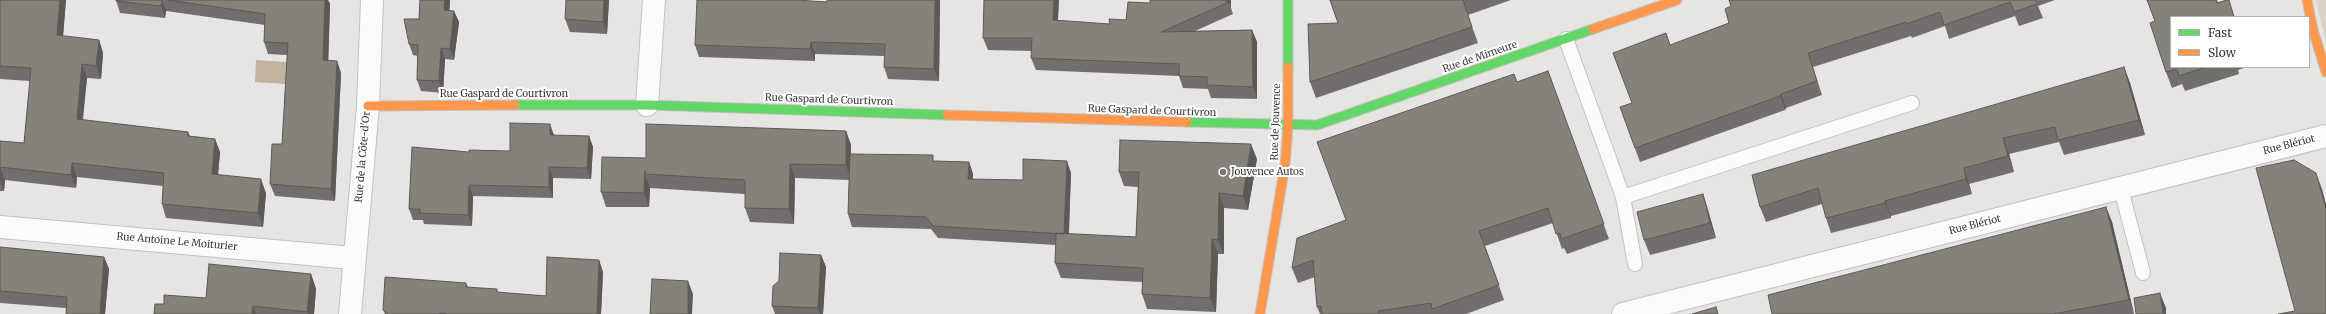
<!DOCTYPE html>
<meta charset="utf-8">
<style>
body{margin:0}
#map{position:relative;width:2326px;height:314px;overflow:hidden;background:#e7e5e2;font-family:Merriweather,serif}
canvas{display:block}
.legend{position:absolute;left:2170px;top:16px;width:140px;height:52px;box-sizing:border-box;background:#fff;border:1px solid #b1b1b0;margin:0;padding:5px 7px;list-style:none;font-size:12px;color:#3d3b39}
.legend li{display:flex;align-items:center;gap:8px;height:20px}
.legend b{width:20px;border:1px solid #b1b1b0}
</style>
<div id="map">
<canvas width="2326" height="314"></canvas>
<ul class="legend">
<li><b style="height:5px;background:#63d668"></b>Fast</li>
<li><b style="height:5px;background:#ff974d"></b>Slow</li>
</ul>
</div>
<script>
const g = document.querySelector('canvas').getContext('2d');
g.lineJoin = 'round';
function fillPath(path, color) {
  g.fillStyle = color;
  g.fill(path, 'evenodd');
}
function toPath(rows) {
  const path = new Path2D();
  for (const r of rows) {
    path.moveTo(r[0], r[1]);
    for (let i = 2; i < r.length; i += 2) path.lineTo(r[i], r[i + 1]);
  }
  return path;
}
function trace(path, color, width, dash) {
  g.strokeStyle = color;
  g.lineWidth = width;
  g.lineCap = dash ? 'butt' : 'round';
  g.setLineDash(dash || []);
  g.stroke(path);
}
function write(font, color, halo, rows, align = 'center') {
  g.font = font + ' Merriweather,serif';
  g.lineWidth = 4;
  g.setLineDash([]);
  g.textBaseline = 'middle';
  g.strokeStyle = halo;
  g.fillStyle = color;
  for (const [text, x, y, turn = 0] of rows) {
    g.save();
    g.translate(x, y);
    g.rotate((+turn || 0) * Math.PI / 180);
    g.textAlign = isNaN(turn) ? turn : align;
    if (halo) g.strokeText(text, 0, 0);
    g.fillText(text, 0, 0);
    g.restore();
  }
}
const green = toPath([
 [2316,0,2326,0,2326,43]
]);
const water = toPath([
 [256,60,301,63,299,85,255,82]
]);
const lane = toPath([
 [1566,39,1623,197,1635,264],
 [2121,189,2143,273],
 [1623,197,1912,103]
]);
const street = toPath([
 [647,105,654,0],
 [0,227,353,258],
 [350,314,368,106,372,0],
 [1623,314,2326,136]
]);
const fast = toPath([
 [1288,0,1288,67],
 [515,105,647,105,947,115],
 [1187,122,1317,125,1593,29]
]);
const slow = toPath([
 [2307,0,2313,30,2326,72],
 [1593,29,1677,0],
 [368,106,515,105],
 [947,115,1187,122],
 [1260,314,1285,165,1288,126,1288,67]
]);
const wall = toPath([
 [0,0,66,0,63,36,99,40,103,53,101,79,87,78,83,120,188,132,190,136,215,139,220,152,218,174,266,193,263,227,166,218,162,204,163,186,77,177,76,188,5,180,4,191,0,191,0,141,24,143,30,81,0,79],
 [116,0,328,0,330,4,328,60,337,61,341,73,335,201,275,196,270,184,282,144,287,55,268,54,264,42,265,25,166,11,165,18,120,13],
 [420,0,450,0,449,11,454,11,459,22,454,60,445,59,443,93,421,91,417,80,418,56,413,55,409,44,419,19],
 [609,0,607,34,570,32,565,19],
 [827,0,940,0,939,81,888,79,884,67,884,56,815,54,815,61,699,57,695,45,827,2],
 [1059,0,1058,21,1110,24,1126,20,1150,3,1150,0,1231,0,1231,8,1233,14,1195,31,1252,30,1257,42,1257,99,1211,98,1208,89,1183,88,1179,76,1036,70,1031,58,1032,51,988,50,983,38],
 [1330,0,1511,0,1468,15,1478,43,1316,98,1310,82,1338,23],
 [1730,0,2055,0,2038,6,2043,18,2019,26,2015,16,1949,39,1945,26,1912,38,1911,36,1813,67,1822,95,1786,108,1785,110,1640,162,1620,107,1632,103,1671,45,1729,23,1731,6],
 [2217,0,2218,3,2171,67,2247,67,2238,70,2239,74,2185,91,2182,84,2172,88,2166,72,2155,21],
 [2124,67,2130,83,2145,135,2064,155,2059,142,2009,154,2014,172,1969,184,1972,194,1891,216,1891,218,1831,233,1826,218,1822,204,1766,222,1760,207],
 [1548,71,1609,239,1567,254,1564,248,1562,249,1553,223,1485,246,1504,300,1466,314,1320,314,1317,307,1315,277,1298,283,1292,268,1346,220,1517,82],
 [846,131,851,145,851,154,935,161,969,162,973,174,973,179,1023,180,1071,173,1069,234,1136,237,1138,187,1124,186,1119,172,1257,159,1248,210,1224,208,1224,254,1218,254,1216,312,1147,309,1142,294,1142,282,1061,278,1055,263,1056,245,938,238,931,229,852,227,848,214,849,180,795,178,794,224,750,222,745,208,745,194,650,188,649,207,606,207,601,192,646,158],
 [554,135,589,136,593,147,591,179,553,178,553,198,473,196,472,226,424,224,423,220,413,220,409,209,510,151],
 [1703,194,1708,210,1716,238,1650,255,1644,240],
 [2106,207,2112,222,2134,314,1772,314],
 [0,247,104,257,109,269,105,314,66,314,66,308,0,303],
 [821,255,826,267,823,314,775,314,772,306,779,281],
 [599,260,603,272,601,314,385,314,383,310,466,283,468,287,498,293,546,296],
 [311,274,316,289,314,314,154,314,164,304,206,298]
]);
const shadedWall = toPath([
 [60,0,66,0,62,48,57,35],
 [162,0,166,11,165,18,161,6],
 [325,0,328,0,330,4,328,72,323,60],
 [445,0,450,0,449,21,444,10],
 [604,0,609,0,607,34,603,22],
 [935,0,940,0,939,81,934,69],
 [1054,0,1059,0,1057,32,1053,20],
 [1226,0,1231,0,1231,8,1229,2,1227,3],
 [454,11,459,22,454,60,450,49],
 [1252,30,1257,42,1257,99,1253,87],
 [99,40,103,53,101,79,96,66],
 [811,42,815,54,815,61,810,49],
 [441,48,445,59,443,93,439,81],
 [337,61,341,73,335,201,331,189],
 [82,64,87,78,81,132,77,119],
 [2124,67,2130,83,2145,135,2139,120],
 [1781,94,1786,108,1785,110,1780,96],
 [550,124,554,135,554,146,550,135],
 [846,131,851,145,851,180,846,165],
 [589,136,593,147,591,179,587,168],
 [2003,138,2009,154,2014,172,2008,156],
 [215,139,220,152,217,187,212,174],
 [1251,144,1257,159,1248,210,1243,196],
 [1067,161,1071,173,1068,246,1064,234],
 [969,162,973,174,973,191,968,179],
 [72,163,77,177,76,188,71,175],
 [790,164,795,178,794,224,789,209],
 [0,167,5,180,4,191,0,181],
 [549,167,553,178,553,198,549,187],
 [1964,168,1969,184,1972,194,1966,179],
 [2316,173,2322,189,2326,204,2326,209],
 [645,174,650,188,649,207,644,193],
 [261,179,266,193,263,227,258,213],
 [469,185,473,196,472,226,468,215],
 [1219,193,1224,208,1224,254,1218,240],
 [1703,194,1708,210,1716,238,1710,223],
 [1885,201,1891,216,1891,218,1885,203],
 [2106,207,2112,222,2134,314,2129,300],
 [1212,239,1218,254,1216,312,1210,298],
 [821,255,826,267,823,314,820,314,818,308],
 [104,257,109,269,105,314,100,314],
 [599,260,603,272,601,314,597,314],
 [311,274,316,289,314,314,308,314,307,312],
 [688,281,693,294,692,314,688,314],
 [2160,293,2166,308,2166,314,2163,314],
 [253,306,256,314,252,314]
]);
const building = toPath([
 [0,0,60,0,57,35,99,40,96,66,82,64,77,119,188,132,188,136,215,139,212,174,261,179,258,213,162,204,164,173,72,163,71,175,0,167,0,141,24,143,31,68,0,66,0,0],
 [116,0,162,0,161,6,116,1,116,0],
 [168,0,325,0,323,60,337,61,331,189,270,184,272,144,282,144,288,43,264,42,265,14,168,0],
 [420,0,445,0,444,10,454,11,450,49,441,48,439,81,417,80,418,45,409,44,404,19,419,19,420,0],
 [566,0,604,0,603,22,565,19,566,0],
 [697,0,796,0,827,2,827,0,935,0,934,69,884,67,885,44,811,42,810,49,695,45,697,0],
 [984,0,1054,0,1053,20,1110,24,1109,19,1126,20,1128,2,1150,3,1150,0,1226,0,1226,2,1229,2,1161,32,1252,30,1253,87,1207,85,1207,77,1179,76,1179,64,1031,58,1032,38,983,38,984,0],
 [1330,0,1463,0,1472,27,1310,82,1308,24,1338,23,1330,0],
 [1729,0,2036,0,2037,4,2014,12,2010,2,1944,25,1940,12,1906,24,1906,22,1808,53,1817,81,1781,94,1780,96,1635,148,1620,107,1632,103,1613,53,1666,33,1670,45,1729,23,1725,9,1731,6,1729,0],
 [2147,0,2216,0,2217,3,2227,0,2229,0,2234,17,2171,17,2171,67,2206,67,2179,76,2177,69,2166,72,2150,23,2155,21,2147,0],
 [2124,67,2139,120,2058,140,2055,127,2003,138,2008,156,1964,168,1966,179,1885,201,1885,203,1826,218,1818,188,1760,207,1752,175,2124,67],
 [1548,71,1604,224,1561,239,1560,233,1556,234,1548,208,1479,231,1499,285,1432,309,1431,303,1378,311,1379,314,1322,314,1321,306,1317,307,1313,260,1292,268,1297,238,1346,220,1317,142,1514,74,1517,82,1548,71],
 [510,123,550,124,550,135,589,136,587,168,549,167,549,187,469,185,468,215,420,213,420,209,409,209,412,147,469,152,469,150,510,151,510,123],
 [646,124,846,131,846,165,790,164,789,209,745,208,745,180,645,174,645,171,644,193,601,192,602,157,646,158,646,124],
 [1120,140,1251,144,1243,196,1219,193,1218,240,1212,239,1210,298,1142,294,1143,268,1055,263,1056,233,1136,237,1139,172,1119,172,1120,140],
 [850,154,933,155,933,161,969,162,968,179,1023,180,1023,159,1067,161,1064,234,933,226,926,217,848,214,850,154],
 [2294,160,2316,173,2326,209,2326,314,2278,314,2295,311,2256,168,2294,160],
 [1703,194,1710,223,1644,240,1637,212,1703,194],
 [2106,207,2129,300,2053,314,1772,314,1768,295,2106,207],
 [0,247,104,257,100,314,66,314,67,297,0,291,0,247],
 [780,253,821,255,818,308,772,306,773,286,779,281,780,253],
 [547,257,599,260,597,314,449,314,440,313,440,314,388,314,383,310,385,277,466,283,466,287,497,289,497,292,546,296,547,257],
 [209,264,311,274,307,312,253,306,252,314,154,314,155,304,164,304,164,295,206,298,209,264],
 [652,279,688,281,688,314,650,314,652,279],
 [2160,293,2163,314,2136,314,2134,298,2160,293],
 [1716,307,1718,314,1692,314,1716,307]
]);
const markers = [
 [1223,172,4,"#787674"]
];
const streetNames = [
 ["Rue de Mimeure",1480,57,-19],
 ["Rue Gaspard de Courtivron",504,94],
 ["Rue Gaspard de Courtivron",829,100,2],
 ["Rue Gaspard de Courtivron",1152,111,2],
 ["Rue de Jouvence",1276,122,-88],
 ["Rue Blériot",2289,145,-14],
 ["Rue de la Côte-d'Or",363,157,-85],
 ["Rue Blériot",1975,225,-14],
 ["Rue Antoine Le Moiturier",177,242,5]
];
const poiNames = [
 ["Jouvence Autos",1231,172]
];
fillPath(green, '#dcd1c5');
fillPath(water, '#c2b2a0');
trace(lane, '#c4c2c0', 16);
trace(street, '#c4c2c0', 24);
trace(fast, '#c4c2c0', 11);
trace(slow, '#c4c2c0', 11);
trace(lane, '#fbfbfb', 14);
trace(street, '#fbfbfb', 22);
trace(fast, '#63d668', 9);
trace(slow, '#ff974d', 9);
fillPath(wall, '#726f6a');
fillPath(shadedWall, '#5d5a56');
fillPath(building, '#85817b');
trace(building, '#5d5a56', 1);
for (const [x, y, r, color] of markers) {
  const dot = new Path2D();
  dot.arc(x, y, r, 0, 2 * Math.PI);
  g.fillStyle = color;
  g.fill(dot);
  trace(dot, '#fff', 1.5);
}
write('10px', '#3d3b39', '#fff', streetNames);
write('10px', '#3d3b39', '#fff', poiNames, 'left');
</script>
